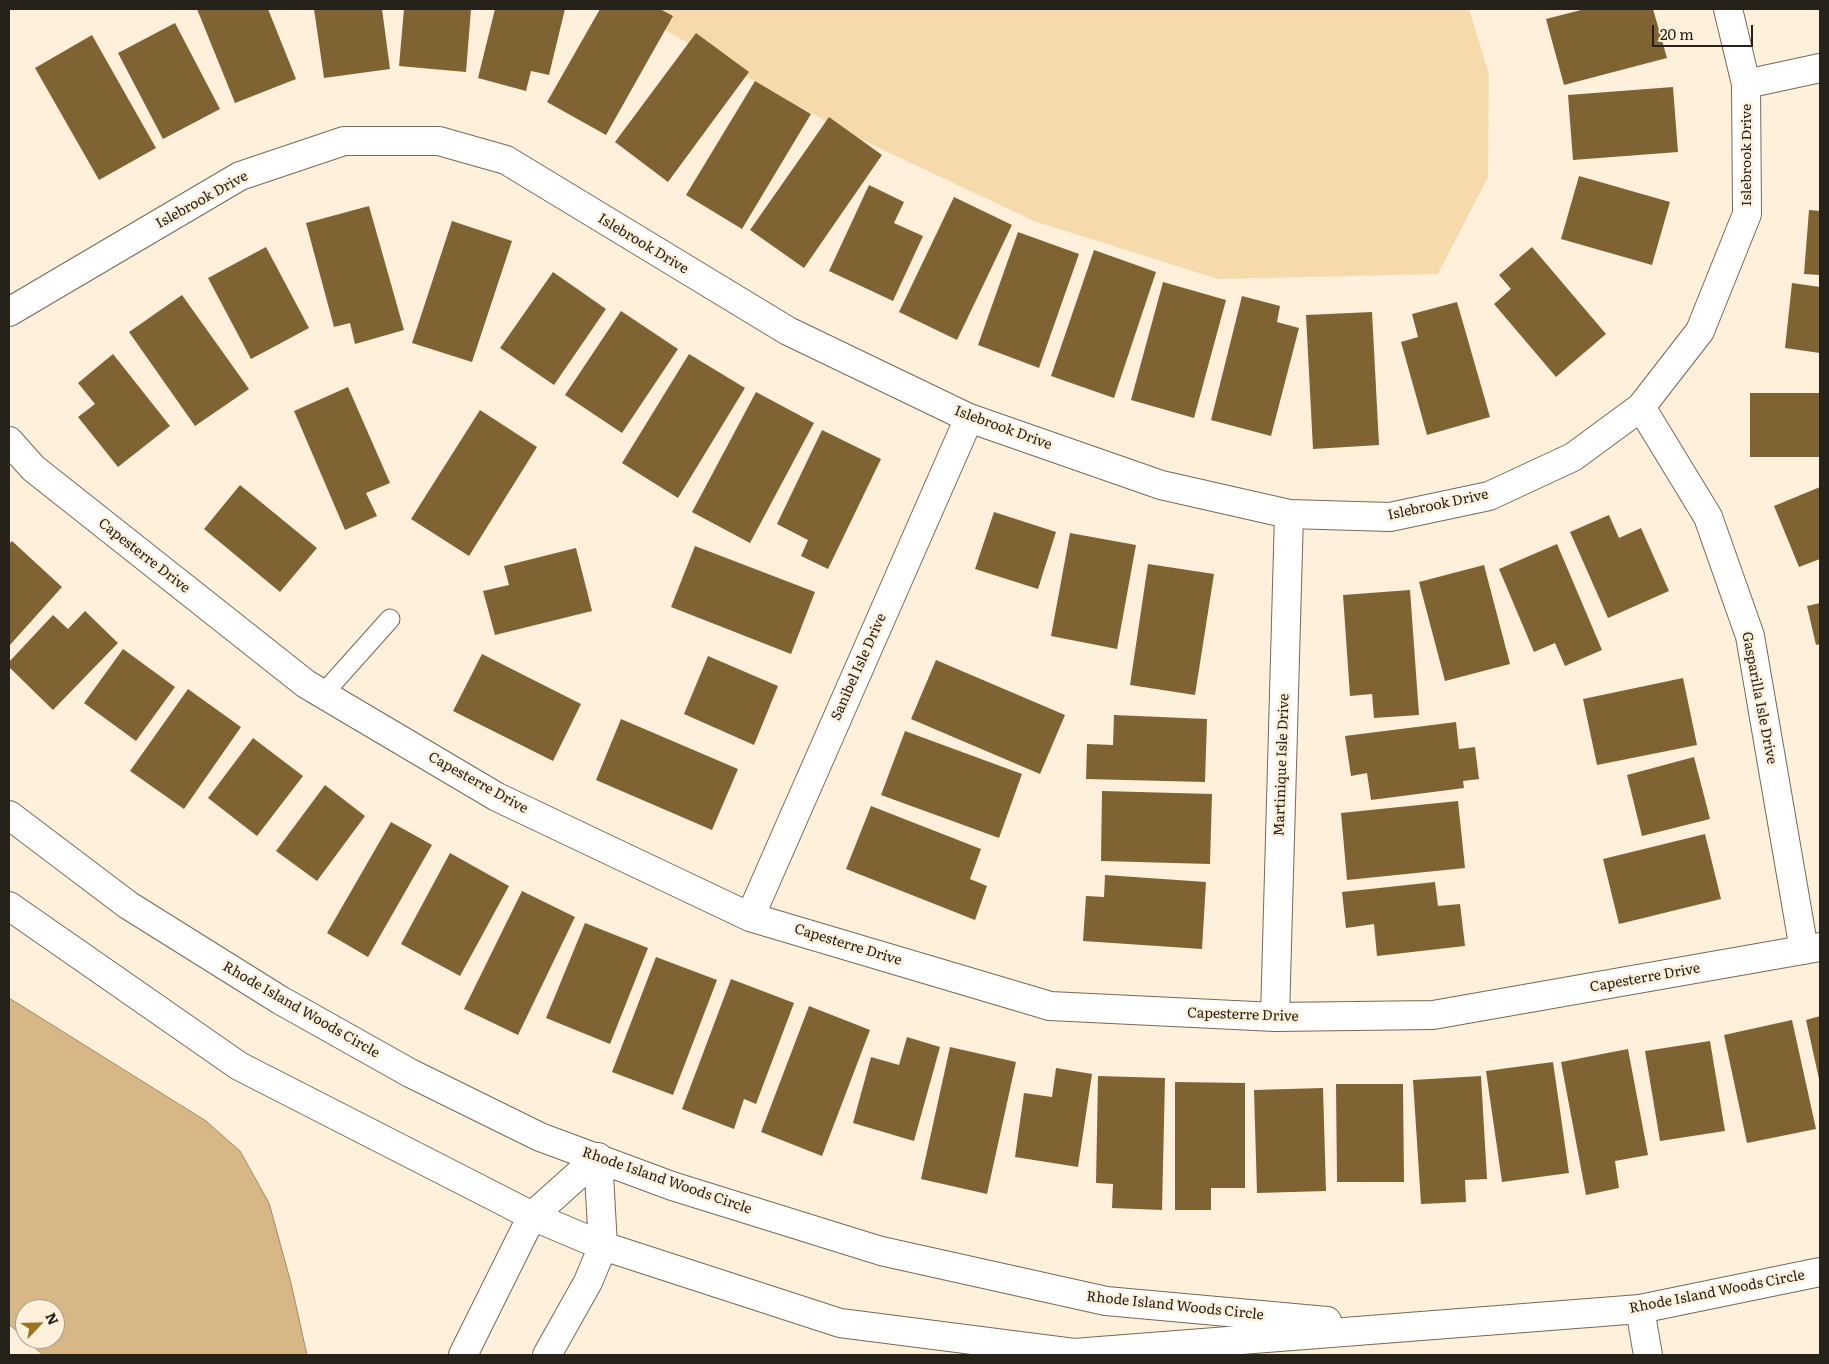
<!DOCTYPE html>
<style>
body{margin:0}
#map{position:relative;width:1829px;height:1364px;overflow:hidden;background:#fef0db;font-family:Literata,serif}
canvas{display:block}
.frame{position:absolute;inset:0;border:10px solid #262119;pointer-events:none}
.north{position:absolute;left:15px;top:1299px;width:50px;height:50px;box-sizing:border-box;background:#fef0db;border:1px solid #a89d8d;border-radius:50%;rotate:66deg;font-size:14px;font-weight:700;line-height:20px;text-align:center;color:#262119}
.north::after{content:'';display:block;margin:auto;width:18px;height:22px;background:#9c7221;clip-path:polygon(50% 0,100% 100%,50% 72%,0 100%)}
.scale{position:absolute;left:1652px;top:25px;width:101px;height:22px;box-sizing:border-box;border:2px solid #262119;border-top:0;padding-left:6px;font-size:15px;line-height:18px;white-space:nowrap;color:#262119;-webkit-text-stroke:4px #fef0db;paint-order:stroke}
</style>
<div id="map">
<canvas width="1829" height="1364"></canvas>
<div class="frame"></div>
<div class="north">N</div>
<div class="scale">20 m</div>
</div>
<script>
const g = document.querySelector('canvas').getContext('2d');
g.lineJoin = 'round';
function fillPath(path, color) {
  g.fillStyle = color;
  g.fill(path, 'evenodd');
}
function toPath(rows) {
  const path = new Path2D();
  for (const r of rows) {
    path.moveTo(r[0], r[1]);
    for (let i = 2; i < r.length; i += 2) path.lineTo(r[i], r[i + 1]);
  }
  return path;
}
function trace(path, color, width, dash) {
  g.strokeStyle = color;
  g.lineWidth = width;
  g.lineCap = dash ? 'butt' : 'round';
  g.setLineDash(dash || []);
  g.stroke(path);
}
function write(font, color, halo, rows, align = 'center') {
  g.font = font + ' Literata,serif';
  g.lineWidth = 5;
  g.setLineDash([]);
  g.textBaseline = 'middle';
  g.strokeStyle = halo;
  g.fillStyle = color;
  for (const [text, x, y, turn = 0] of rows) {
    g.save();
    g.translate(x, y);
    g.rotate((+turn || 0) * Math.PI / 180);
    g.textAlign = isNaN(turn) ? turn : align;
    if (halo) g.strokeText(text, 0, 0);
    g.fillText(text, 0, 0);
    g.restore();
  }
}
const green = toPath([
 [628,9,1469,9,1489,74,1488,177,1438,274,1218,279,1034,221,841,130]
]);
const water = toPath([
 [9,998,206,1121,240,1151,269,1203,291,1283,307,1355,43,1355,25,1339,55,1339,55,1309,25,1309,25,1339,9,1324,9,998]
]);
const building = toPath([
 [197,9,268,9,296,79,235,103],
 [314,9,382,9,390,69,324,78],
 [404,9,471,9,466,72,399,66],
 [495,9,565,9,549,75,531,71,526,91,478,78],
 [600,9,660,9,673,16,606,135,547,102],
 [1585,9,1653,9,1667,58,1564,85,1546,19],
 [175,23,220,109,163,139,118,53],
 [696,33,749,72,668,182,615,142],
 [92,35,156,148,99,180,35,68],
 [755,81,811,114,742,229,686,195],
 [1673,87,1678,152,1573,160,1568,95],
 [829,117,882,155,804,268,750,230],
 [1579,176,1670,202,1652,265,1561,239],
 [869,185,904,202,894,223,923,236,893,301,829,271],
 [954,197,1012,225,957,340,899,312],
 [369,206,404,330,355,344,350,323,334,327,306,223],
 [1809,210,1820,211,1820,275,1804,274],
 [452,221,512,241,472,362,412,343],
 [1018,232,1079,254,1039,368,978,345],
 [266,247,309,328,251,359,208,278],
 [1532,247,1606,334,1556,377,1494,304,1511,289,1499,275],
 [1094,250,1156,272,1114,398,1051,376],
 [553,272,606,309,554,385,500,348],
 [1163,282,1226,300,1194,418,1131,400],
 [1792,283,1820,287,1820,353,1785,348],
 [182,295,249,389,195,426,129,332],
 [1242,296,1280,306,1277,322,1299,328,1271,436,1211,420],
 [1457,302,1490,417,1427,435,1401,342,1418,337,1412,314],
 [621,311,678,349,622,433,565,395],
 [1372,312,1379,445,1313,449,1306,315],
 [113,354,170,426,118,467,78,417,95,404,78,383],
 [689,354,745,388,678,498,622,463],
 [348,387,390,483,366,493,377,516,345,530,294,411],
 [756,392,814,423,750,543,692,512],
 [1750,393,1820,393,1820,457,1750,457],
 [480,410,537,447,469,556,411,519],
 [822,430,881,459,828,569,801,556,808,540,777,524],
 [240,485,317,548,280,592,204,529],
 [1820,487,1820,559,1799,567,1774,506],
 [994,512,1056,532,1038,589,975,569],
 [1609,515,1619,538,1641,528,1669,591,1608,618,1570,532],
 [1070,533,1136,545,1117,649,1051,636],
 [12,541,62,587,9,646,9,544],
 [1557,544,1602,650,1565,666,1555,643,1534,652,1499,569],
 [695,546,815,592,791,654,671,607],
 [576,548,592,611,495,635,483,591,509,585,504,566],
 [1148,564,1214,574,1195,695,1130,685],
 [1484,565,1510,664,1445,681,1419,582],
 [1410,590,1419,715,1374,718,1372,694,1350,696,1343,595],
 [1820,603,1820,644,1816,645,1807,606],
 [85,611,118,643,53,710,9,667,9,662,53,615,68,629],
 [123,649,175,687,136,741,84,703],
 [482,654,581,704,553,761,453,711],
 [708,656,778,686,754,745,684,714],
 [936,660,1065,715,1040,774,911,719],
 [1683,678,1697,745,1597,765,1583,699],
 [188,689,241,727,184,809,130,771],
 [1114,715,1207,719,1205,782,1086,779,1087,744,1113,745],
 [621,719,738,769,712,830,596,780],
 [1456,722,1459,749,1475,747,1479,779,1463,781,1464,788,1371,800,1367,773,1351,776,1345,736],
 [905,731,1022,774,999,838,881,795],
 [253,738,303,776,257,836,208,798],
 [1694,757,1710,819,1642,836,1627,775],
 [325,785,365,816,317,881,276,851],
 [1102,791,1212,794,1210,864,1101,861],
 [1458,801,1465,868,1347,880,1341,813],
 [871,806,981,849,970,879,987,886,975,920,846,869],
 [391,822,432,845,368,957,327,933],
 [1705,834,1721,899,1619,924,1603,859],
 [450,853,509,886,460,976,401,944],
 [1105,875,1206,882,1202,949,1083,941,1086,896,1104,897],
 [1435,882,1438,906,1460,904,1465,946,1377,956,1374,924,1346,928,1342,892],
 [522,891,575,917,518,1035,464,1009],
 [585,923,648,948,610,1044,546,1018],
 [656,957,717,980,673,1095,612,1072],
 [731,979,794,1003,756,1104,744,1099,734,1129,682,1109],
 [809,1006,870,1030,822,1156,761,1132],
 [1820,1016,1820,1079,1819,1079,1806,1020],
 [1792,1020,1816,1129,1747,1143,1724,1035],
 [907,1037,940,1047,914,1141,853,1123,871,1057,899,1065],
 [1710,1041,1725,1131,1660,1141,1645,1051],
 [950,1047,1016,1062,987,1194,921,1179],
 [1628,1049,1648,1155,1615,1161,1619,1188,1586,1195,1561,1062],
 [1553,1062,1569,1173,1502,1182,1486,1071],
 [1056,1068,1092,1074,1078,1167,1015,1157,1024,1093,1052,1097],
 [1098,1076,1165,1078,1162,1210,1112,1208,1113,1184,1096,1183],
 [1481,1076,1487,1179,1465,1180,1466,1202,1421,1204,1413,1080],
 [1175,1082,1245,1083,1245,1188,1211,1188,1211,1210,1175,1210],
 [1336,1084,1403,1084,1404,1182,1337,1182],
 [1323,1088,1326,1191,1257,1193,1254,1090]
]);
const service = toPath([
 [323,694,390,619]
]);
const minor = toPath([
 [1746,84,1820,68],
 [9,312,240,176,344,141,439,141,506,160,788,331,969,418,1161,485,1289,514,1390,517,1489,496,1573,457,1641,407,1700,331,1747,214,1746,84,1728,9],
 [1641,407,1708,517,1750,636,1804,950],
 [9,441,33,468,306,684,497,797,750,917,1050,1006,1275,1017,1433,1015,1820,947],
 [750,917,969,418],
 [1275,1017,1289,514],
 [1640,1309,1648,1355]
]);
const tertiary = toPath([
 [9,815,128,905,280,1000,410,1073,540,1137,672,1186,881,1251,1106,1301,1327,1321],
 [9,906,239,1066,509,1204,532,1216,603,1246,840,1323,1074,1353,1640,1309,1820,1272],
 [463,1355,532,1216,598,1157],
 [547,1355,588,1282,603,1246,598,1157]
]);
const streetNames = [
 ["Islebrook Drive",1747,155,-90],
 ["Islebrook Drive",202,200,-29],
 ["Islebrook Drive",643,244,31],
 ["Islebrook Drive",1003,428,20],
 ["Islebrook Drive",1438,505,-12],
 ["Capesterre Drive",144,556,38],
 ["Sanibel Isle Drive",859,667,-66],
 ["Gasparilla Isle Drive",1759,698,79],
 ["Martinique Isle Drive",1282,765,-88],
 ["Capesterre Drive",478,783,29],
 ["Capesterre Drive",848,945,17],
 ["Capesterre Drive",1645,978,-10],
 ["Rhode Island Woods Circle",301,1010,30],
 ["Capesterre Drive",1243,1015,2],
 ["Rhode Island Woods Circle",667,1181,19],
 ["Rhode Island Woods Circle",1717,1292,-11],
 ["Rhode Island Woods Circle",1175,1306,6]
];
fillPath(green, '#f6daac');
fillPath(water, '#d6b785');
trace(water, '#a18a65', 1);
fillPath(building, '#7f6332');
trace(service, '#756957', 21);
trace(minor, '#756957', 30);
trace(tertiary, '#756957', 30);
trace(service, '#fff', 19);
trace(minor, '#fff', 28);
trace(tertiary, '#fff', 28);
write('14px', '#262119', '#fef0db', streetNames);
</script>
